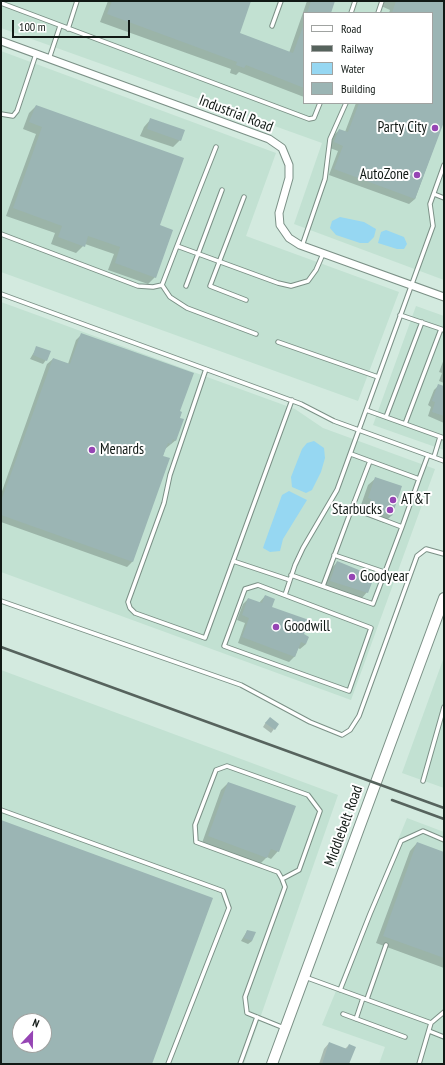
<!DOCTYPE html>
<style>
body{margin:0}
#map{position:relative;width:445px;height:1065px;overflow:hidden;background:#d3eadf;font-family:"PT Sans Narrow",sans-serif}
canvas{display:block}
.frame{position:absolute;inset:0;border:2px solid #111915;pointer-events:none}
.legend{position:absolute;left:303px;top:12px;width:130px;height:92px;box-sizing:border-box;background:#fff;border:1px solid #a0a3a1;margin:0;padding:5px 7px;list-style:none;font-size:12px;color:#111915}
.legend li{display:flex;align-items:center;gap:8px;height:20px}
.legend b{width:20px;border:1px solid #a0a3a1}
.north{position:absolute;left:12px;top:1013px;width:40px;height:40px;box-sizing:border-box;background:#fff;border:1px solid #a0a3a1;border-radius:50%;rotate:22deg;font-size:11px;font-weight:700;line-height:16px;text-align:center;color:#111915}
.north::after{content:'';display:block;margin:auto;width:14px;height:18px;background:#9645b4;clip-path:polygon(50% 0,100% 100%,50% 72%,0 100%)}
.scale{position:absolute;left:12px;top:20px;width:118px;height:18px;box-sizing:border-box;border:2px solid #111915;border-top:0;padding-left:5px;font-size:12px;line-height:14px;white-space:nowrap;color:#111915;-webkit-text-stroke:3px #fff;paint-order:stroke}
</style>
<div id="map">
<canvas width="445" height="1065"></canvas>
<div class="frame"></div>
<ul class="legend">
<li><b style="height:5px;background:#fff"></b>Road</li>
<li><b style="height:5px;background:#56635d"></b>Railway</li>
<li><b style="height:11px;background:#96d7f2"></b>Water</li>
<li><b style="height:11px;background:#9bb5b4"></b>Building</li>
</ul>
<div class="north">N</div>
<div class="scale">100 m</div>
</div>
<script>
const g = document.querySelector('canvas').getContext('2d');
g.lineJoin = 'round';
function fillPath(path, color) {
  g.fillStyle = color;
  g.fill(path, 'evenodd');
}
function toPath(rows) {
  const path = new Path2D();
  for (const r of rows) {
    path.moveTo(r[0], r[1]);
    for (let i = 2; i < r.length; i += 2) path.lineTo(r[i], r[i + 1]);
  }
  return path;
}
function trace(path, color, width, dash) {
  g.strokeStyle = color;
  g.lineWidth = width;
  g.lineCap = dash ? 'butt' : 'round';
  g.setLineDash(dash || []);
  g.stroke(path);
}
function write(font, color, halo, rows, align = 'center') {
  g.font = font + ' "PT Sans Narrow",sans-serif';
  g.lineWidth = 4;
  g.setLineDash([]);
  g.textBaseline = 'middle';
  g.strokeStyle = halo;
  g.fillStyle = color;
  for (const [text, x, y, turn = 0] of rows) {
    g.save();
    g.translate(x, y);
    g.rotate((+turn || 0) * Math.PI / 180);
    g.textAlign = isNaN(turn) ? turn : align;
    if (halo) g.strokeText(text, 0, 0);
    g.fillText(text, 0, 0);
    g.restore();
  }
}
const built = toPath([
 [1,1,444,1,444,280,294,224,322,143,1,28],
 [304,13,432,13,432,103,304,103],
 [1,51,276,153,246,236,399,292,358,401,1,272],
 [1,302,295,409,323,428,435,469,351,700,1,572],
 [416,306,444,316,444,450,373,425],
 [444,657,444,788,402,773],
 [1,670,338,795,244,1064,1,1064],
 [20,1021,44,1021,44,1045,20,1045],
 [407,818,444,832,444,1064,379,1064,385,1047,322,1025]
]);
const water = toPath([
 [340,217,364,222,376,229,374,237,368,243,360,243,336,235,330,228,332,221],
 [386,230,404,237,407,244,404,249,397,249,378,243,381,232],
 [314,441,324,448,325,458,321,472,312,490,306,493,292,487,291,477,302,449,307,443],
 [289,491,307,500,283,539,280,551,270,552,263,548,265,542,282,495]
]);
const shadow = toPath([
 [108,1,250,1,238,33,289,53,307,1,334,1,330,13,304,13,304,97,239,72,236,75,230,73,231,69,100,22],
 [383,1,437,1,444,3,444,119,415,199,409,204,329,175,338,151,330,148,334,135,339,130,345,132,356,103,432,103,432,13,389,13,390,10,381,6],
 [36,106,155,277,148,284,108,270,114,254,85,244,76,253,51,244,55,233,6,216,36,134,23,129,29,113],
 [151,119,180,140,173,147,140,136,144,127],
 [82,334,179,412,176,440,165,449,132,562,127,567,1,522,1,494,47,364,53,359,68,364,76,340],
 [37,347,46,360,43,364,30,359],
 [444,359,444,383,439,381,442,373,439,372],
 [439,385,444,387,444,423,428,416,431,407,428,405,434,390],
 [376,478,401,487,391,516,384,523,362,515,365,506,361,505,368,485],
 [337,562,367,592,362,598,325,586,332,568],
 [265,596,270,607,302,635,306,644,300,649,298,648,295,656,289,662,238,643,245,623,237,620,243,604,248,599,259,603],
 [266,722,274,729,271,733,263,727],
 [228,783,278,851,271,859,267,857,259,865,202,843,221,790],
 [417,843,444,853,444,968,376,943,410,851],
 [247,931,252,941,248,944,241,941],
 [329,1043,345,1049,349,1045,348,1064,319,1064,324,1049]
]);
const building = toPath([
 [112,1,251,1,240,33,293,53,304,24,304,88,246,65,244,68,236,65,237,62,107,14],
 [311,1,335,1,331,13,307,13],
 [396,1,444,2,444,122,415,199,334,169,343,146,334,142,339,129,348,132,359,103,432,103,432,13,392,13],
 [36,105,184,158,160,225,173,230,156,278,115,263,120,247,88,236,85,247,58,237,62,226,13,208,42,127,29,122],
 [150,118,185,130,181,141,147,129],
 [81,333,194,373,180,411,182,412,180,418,184,419,176,441,173,439,171,444,168,443,163,456,170,458,133,562,1,515,1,501,53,358,70,364],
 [36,346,51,351,47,361,33,355],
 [438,384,444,386,444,416,432,412,435,402,432,401],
 [375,477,402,486,392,516,368,508,371,499,368,498],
 [337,561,371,575,373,580,368,593,330,581],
 [265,595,275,599,272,607,309,620,304,634,309,637,306,644,301,642,295,657,242,637,249,618,242,615,248,598,262,603],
 [270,717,279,724,275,730,265,723],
 [228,782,296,806,279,852,271,849,267,858,208,836],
 [1,820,213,898,152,1064,1,1064],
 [20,1021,44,1021,44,1045,20,1045],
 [417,842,444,852,444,958,383,936],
 [247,930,256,932,252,941,244,938],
 [329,1042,347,1049,349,1044,356,1047,349,1064,322,1064]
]);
const lane = toPath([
 [1,3,309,119,314,118,320,103],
 [351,13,355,1],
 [378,13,382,1],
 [272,26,281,1],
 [68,29,77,1],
 [49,59,60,26],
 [1,114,13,116,17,111,36,54],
 [434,194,444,198],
 [244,197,210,286,246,300],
 [1,234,138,286,153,287,162,285,177,246,278,283,291,286,308,281,316,270,323,254],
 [177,246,216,147],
 [302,246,325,179,330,139,346,103],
 [162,285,170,297,187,308,256,334],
 [186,286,222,190],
 [1,294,301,404,334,421,444,461],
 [400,315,444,330],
 [278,342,378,377],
 [206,369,170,475,164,503,128,602,130,608,135,613,205,638,292,400],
 [366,410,444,438],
 [386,417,422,322],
 [405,424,441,329],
 [351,454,419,479,428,455],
 [434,457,440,437],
 [370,461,352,508,402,527,419,479],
 [334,555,384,572],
 [233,561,290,580],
 [291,575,373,604,402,527],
 [258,585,371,628,349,691,224,646,245,589,258,585],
 [323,586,352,508],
 [285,595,295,565,303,548,337,490,433,226,430,204,444,165],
 [1,601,241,685,310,722,342,735,350,730,359,716,417,556,426,549,444,554],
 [423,781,444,707],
 [1,810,223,891,229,908,168,1064],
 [282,879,299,870,320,811,308,795,227,766,216,770,195,825,196,842,278,872,282,879,285,887,245,997,247,1013,284,1028],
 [305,977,431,1023,419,1064],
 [340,990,370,914,401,841,423,831,444,840],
 [367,999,386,945],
 [343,1014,405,1037],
 [356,1019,363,998],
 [431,1023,444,1012],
 [429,1031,444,1037],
 [240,1064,257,1017]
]);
const street = toPath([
 [1,41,269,139,282,148,289,165,289,178,279,213,280,225,289,238,300,245,444,297]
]);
const secondary = toPath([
 [272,1064,444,598]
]);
const rail = toPath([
 [1,647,444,808],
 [392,800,444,819]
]);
const markers = [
 [435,128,4,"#9645b4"],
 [417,175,4,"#9645b4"],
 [92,450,4,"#9645b4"],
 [393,500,4,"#9645b4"],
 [390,510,4,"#9645b4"],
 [352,577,4,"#9645b4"],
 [276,627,4,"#9645b4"]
];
const streetNames = [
 ["Industrial Road",236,114,21],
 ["Middlebelt Road",344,826,-70]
];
const poiNames = [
 ["Party City",427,128,"right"],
 ["AutoZone",409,175,"right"],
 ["Menards",100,450],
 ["AT&T",401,500],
 ["Starbucks",382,510,"right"],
 ["Goodyear",360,577],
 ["Goodwill",284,627]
];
fillPath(built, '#c2e1d2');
fillPath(water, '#96d7f2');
fillPath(shadow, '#0003');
fillPath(building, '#9bb5b4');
trace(lane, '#7b9086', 5.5);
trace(street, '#7b9086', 9);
trace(secondary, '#7b9086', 12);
trace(lane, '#fff', 3.5);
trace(street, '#fff', 7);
trace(secondary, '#fff', 10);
trace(rail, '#56635d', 2.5);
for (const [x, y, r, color] of markers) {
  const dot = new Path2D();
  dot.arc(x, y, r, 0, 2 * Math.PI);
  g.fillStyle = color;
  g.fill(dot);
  trace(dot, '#fff', 1.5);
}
write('15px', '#111915', '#fff', streetNames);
write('15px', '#111915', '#fff', poiNames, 'left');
</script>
